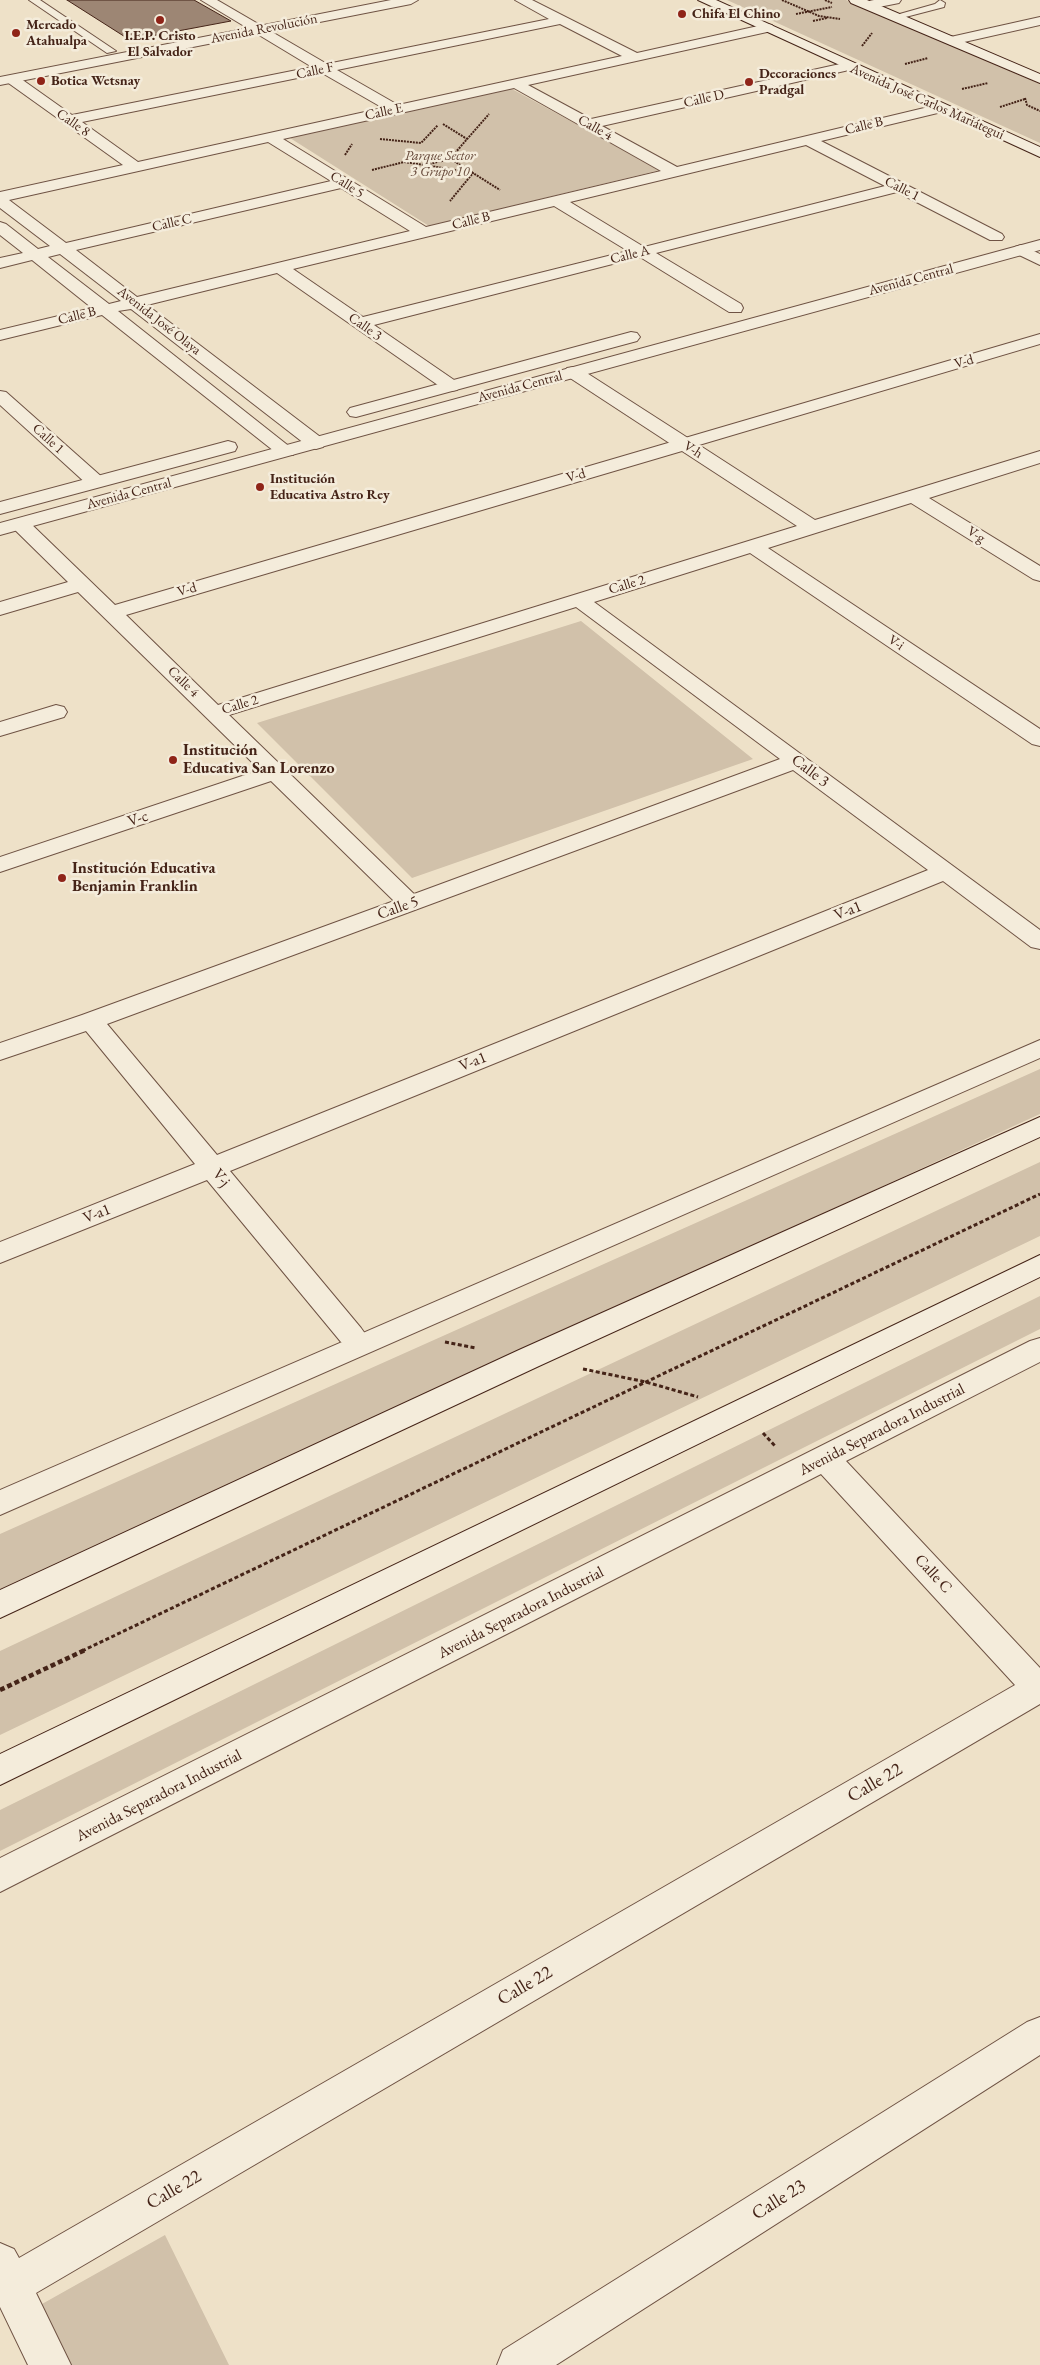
<!DOCTYPE html>
<meta charset="utf-8">
<style>
body{margin:0}
canvas{display:block;background:#eee1c8}
</style>
<canvas width="1040" height="2365"></canvas>
<script>
const g = document.querySelector('canvas').getContext('2d');
g.lineJoin = 'round';
function fillPath(path, color) {
  g.fillStyle = color;
  g.fill(path, 'evenodd');
}
function toPath(rows) {
  const path = new Path2D();
  for (const r of rows) {
    path.moveTo(r[0], r[1]);
    for (let i = 2; i < r.length; i += 2) path.lineTo(r[i], r[i + 1]);
  }
  return path;
}
function trace(path, color, width, dash) {
  g.strokeStyle = color;
  g.lineWidth = width;
  g.lineCap = dash ? 'butt' : 'round';
  g.setLineDash(dash || []);
  g.stroke(path);
}
function write(font, color, halo, rows, align = 'center') {
  g.font = font + ' "EB Garamond",serif';
  g.lineWidth = 5;
  g.setLineDash([]);
  g.textBaseline = 'middle';
  g.strokeStyle = halo;
  g.fillStyle = color;
  for (const [text, x, y, turn = 0] of rows) {
    g.save();
    g.translate(x, y);
    g.rotate((+turn || 0) * Math.PI / 180);
    g.textAlign = isNaN(turn) ? turn : align;
    if (halo) g.strokeText(text, 0, 0);
    g.fillText(text, 0, 0);
    g.restore();
  }
}
const green = toPath([
 [727,0,846,0,1040,84,1040,143],
 [512,89,660,170,429,226,290,138],
 [581,621,753,759,412,878,257,723],
 [1040,1069,1040,1114,0,1591,0,1534],
 [1040,1162,1040,1236,0,1735,0,1651],
 [1040,1296,1040,1329,0,1851,0,1810],
 [165,2235,229,2365,69,2365,42,2304]
]);
const building = toPath([
 [67,0,194,0,231,21,130,40,67,0]
]);
const pathFar2 = toPath([
 [782,0,819,16,840,19],
 [825,0,832,3],
 [796,14,832,7],
 [813,21,827,18],
 [862,46,872,33],
 [905,64,928,58],
 [962,89,988,83],
 [1025,98,1027,105,1040,111],
 [1000,107,1025,99],
 [443,124,467,139],
 [380,139,421,143,438,125],
 [455,153,489,114],
 [345,155,352,144],
 [446,160,425,165,473,173,450,201],
 [454,161,500,190],
 [372,170,404,162,425,165]
]);
const pathFar1 = toPath([
 [445,1342,476,1348],
 [583,1369,646,1382,698,1397],
 [763,1433,776,1447],
 [82,1651,1040,1194]
]);
const path = toPath([
 [0,1690,85,1650]
]);
const service = toPath([
 [29,0,40,0,116,51,107,53,29,0],
 [940,0,945,3,944,7,894,20,889,17,935,4,940,0]
]);
const pedestrian = toPath([
 [573,367,579,368,691,440,693,444,691,448,677,448,567,376,564,372,567,368,573,367]
]);
const minor = toPath([
 [201,0,217,0,327,64,549,19,515,0,532,0,637,53,767,24,772,25,774,28,772,31,767,32,528,85,591,119,849,62,854,63,856,66,854,69,849,70,602,126,677,167,941,104,946,105,948,108,946,111,821,141,1002,234,1004,237,1002,240,990,240,897,192,656,253,741,304,743,308,741,312,729,312,640,257,374,325,457,382,460,386,457,390,451,391,445,390,277,273,147,305,323,439,325,443,323,447,316,449,309,447,131,309,118,311,295,451,293,455,279,455,102,315,0,340,0,330,92,308,32,260,0,268,0,258,23,253,0,235,0,222,6,224,38,249,50,246,0,208,0,192,123,165,7,82,5,79,7,76,17,76,72,115,312,67,201,0],
 [560,24,622,56,398,105,337,70,560,24],
 [322,73,383,108,138,162,82,122,322,73],
 [514,88,661,171,426,227,283,139,514,88],
 [268,142,331,181,66,243,9,200,268,142],
 [806,145,885,186,644,247,570,202,806,145],
 [341,188,410,231,137,297,76,250,341,188],
 [554,206,628,251,363,317,293,269,554,206],
 [60,254,121,301,109,304,48,257,60,254],
 [874,0,901,0,899,3,869,9,862,5,864,2,874,0],
 [1040,17,1040,25,951,45,944,41,946,38,1040,17],
 [1021,245,1040,254,1040,265,1015,253,1013,250,1015,247,1021,245],
 [1040,334,1040,344,699,445,815,520,1040,451,1040,463,929,498,1040,566,1040,581,1033,579,911,503,768,548,1040,729,1040,746,1032,744,750,553,594,602,1040,930,1040,949,1031,947,943,881,230,1171,361,1328,366,1335,361,1342,351,1345,341,1342,207,1180,0,1263,0,1242,195,1164,86,1031,0,1060,0,1043,82,1015,394,901,271,781,0,872,0,857,260,770,78,592,0,615,0,602,68,582,13,528,10,524,13,520,27,520,115,605,1040,334],
 [682,451,797,526,218,705,126,615,682,451],
 [576,607,780,759,414,894,229,715,576,607],
 [793,770,928,870,217,1155,107,1024,793,770],
 [0,391,6,392,103,478,105,482,103,486,89,486,0,405,0,391],
 [56,705,64,707,67,712,64,717,0,736,0,722,56,705],
 [1040,1338,1040,1362,846,1461,1040,1668,1040,1704,36,2293,71,2365,28,2365,0,2307,0,2243,14,2249,19,2258,1015,1685,821,1474,0,1892,0,1858,1030,1341,1040,1338],
 [1040,2017,1040,2055,556,2365,497,2365,503,2350,1027,2022,1040,2017]
]);
const tertiary = toPath([
 [391,0,418,0,411,4,0,85,0,77,391,0],
 [1040,240,1040,250,0,535,0,523,1040,240],
 [631,332,637,333,640,337,637,341,356,417,350,416,347,412,350,408,631,332],
 [228,441,235,443,237,447,235,451,0,514,0,502,228,441],
 [1040,1040,1040,1058,0,1515,0,1490,1040,1040]
]);
const secondary = toPath([
 [698,0,716,0,1040,147,1040,157,698,0],
 [849,0,867,0,1040,74,1040,83,851,3,849,0],
 [1040,1117,1040,1137,539,1366,0,1618,0,1590,519,1350,1040,1117],
 [1040,1255,1040,1277,0,1785,0,1754,1040,1255]
]);
const markers = [
 [682,14,5,"#8f2418"],
 [160,20,5,"#8f2418"],
 [16,33,5,"#8f2418"],
 [41,81,5,"#8f2418"],
 [749,82,5,"#8f2418"],
 [260,487,5,"#8f2418"],
 [173,760,5,"#8f2418"],
 [62,878,5,"#8f2418"]
];
const farPoinames = [
 ["Chifa El Chino",692,14],
 ["Mercado",26,25],
 ["Atahualpa",26,41],
 ["I.E.P. Cristo",160,36,"center"],
 ["El Salvador",160,52,"center"],
 ["Decoraciones",759,74],
 ["Pradgal",759,90],
 ["Botica Wetsnay",51,81],
 ["Institución",270,479],
 ["Educativa Astro Rey",270,495]
];
const farStreetnames = [
 ["Avenida Revolución",264,29,-11],
 ["Calle F",315,71,-12],
 ["Calle D",704,99,-13],
 ["Avenida José Carlos Mariátegui",927,102,24],
 ["Calle E",384,112,-12],
 ["Calle 8",73,123,35],
 ["Calle B",864,126,-14],
 ["Calle 4",595,128,29],
 ["Calle 5",347,185,32],
 ["Calle 1",902,189,27],
 ["Calle B",471,221,-14],
 ["Calle C",172,223,-13],
 ["Calle A",630,255,-14],
 ["Avenida Central",911,280,-15],
 ["Calle B",77,316,-14],
 ["Avenida José Olaya",159,321,38],
 ["Calle 3",365,327,35],
 ["V-d",964,362,-16],
 ["Avenida Central",520,387,-15],
 ["Calle 1",48,439,42],
 ["V-h",693,450,33],
 ["V-d",576,476,-16],
 ["Avenida Central",129,494,-15],
 ["V-g",976,535,32],
 ["Calle 2",627,585,-17],
 ["V-d",187,590,-16],
 ["V-i",896,643,34],
 ["Calle 4",183,682,44],
 ["Calle 2",240,705,-17]
];
const farParknames = [
 ["Parque Sector",440,156],
 ["3 Grupo 10",440,172]
];
const poiNames = [
 ["Institución",183,751],
 ["Educativa San Lorenzo",183,769],
 ["Institución Educativa",72,869],
 ["Benjamin Franklin",72,887]
];
const streetNames = [
 ["Calle 3",810,771,37],
 ["V-c",138,819,-19],
 ["Calle 5",398,908,-20],
 ["V-a1",848,911,-22],
 ["V-a1",473,1062,-22],
 ["V-j",221,1178,50],
 ["V-a1",97,1214,-22],
 ["Avenida Separadora Industrial",882,1430,-27],
 ["Calle C",933,1574,47],
 ["Avenida Separadora Industrial",521,1613,-27],
 ["Avenida Separadora Industrial",159,1796,-27]
];
const nearStreetnames = [
 ["Calle 22",875,1783,-30],
 ["Calle 22",525,1986,-30],
 ["Calle 22",174,2190,-30],
 ["Calle 23",779,2200,-32]
];
fillPath(green, '#d1c1aa');
fillPath(building, '#9d8674');
trace(building, '#452418', 1);
trace(service, '#6f5344', 2);
trace(pedestrian, '#6f5344', 2);
trace(minor, '#6f5344', 2);
trace(tertiary, '#6f5344', 2);
trace(secondary, '#452418', 2);
trace(pathFar2, '#452418', 2, [2, 1]);
trace(pathFar1, '#452418', 3, [4, 2.5]);
trace(path, '#452418', 4.5, [5, 3]);
fillPath(service, '#f4ecdb');
fillPath(pedestrian, '#f4ecdb');
fillPath(minor, '#f4ecdb');
fillPath(tertiary, '#f4ecdb');
fillPath(secondary, '#f4ecdb');
for (const [x, y, r, color] of markers) {
  const dot = new Path2D();
  dot.arc(x, y, r, 0, 2 * Math.PI);
  g.fillStyle = color;
  g.fill(dot);
  trace(dot, '#f4ecdb', 2);
}
write('bold 14px', '#452418', '#f4ecdb', farPoinames, 'left');
write('14px', '#452418', '#f4ecdb', farStreetnames);
write('italic 14px', '#684b3c', '#f4ecdb', farParknames);
write('bold 16px', '#452418', '#f4ecdb', poiNames, 'left');
write('16px', '#452418', '#f4ecdb', streetNames);
write('19px', '#452418', '#f4ecdb', nearStreetnames);
</script>
